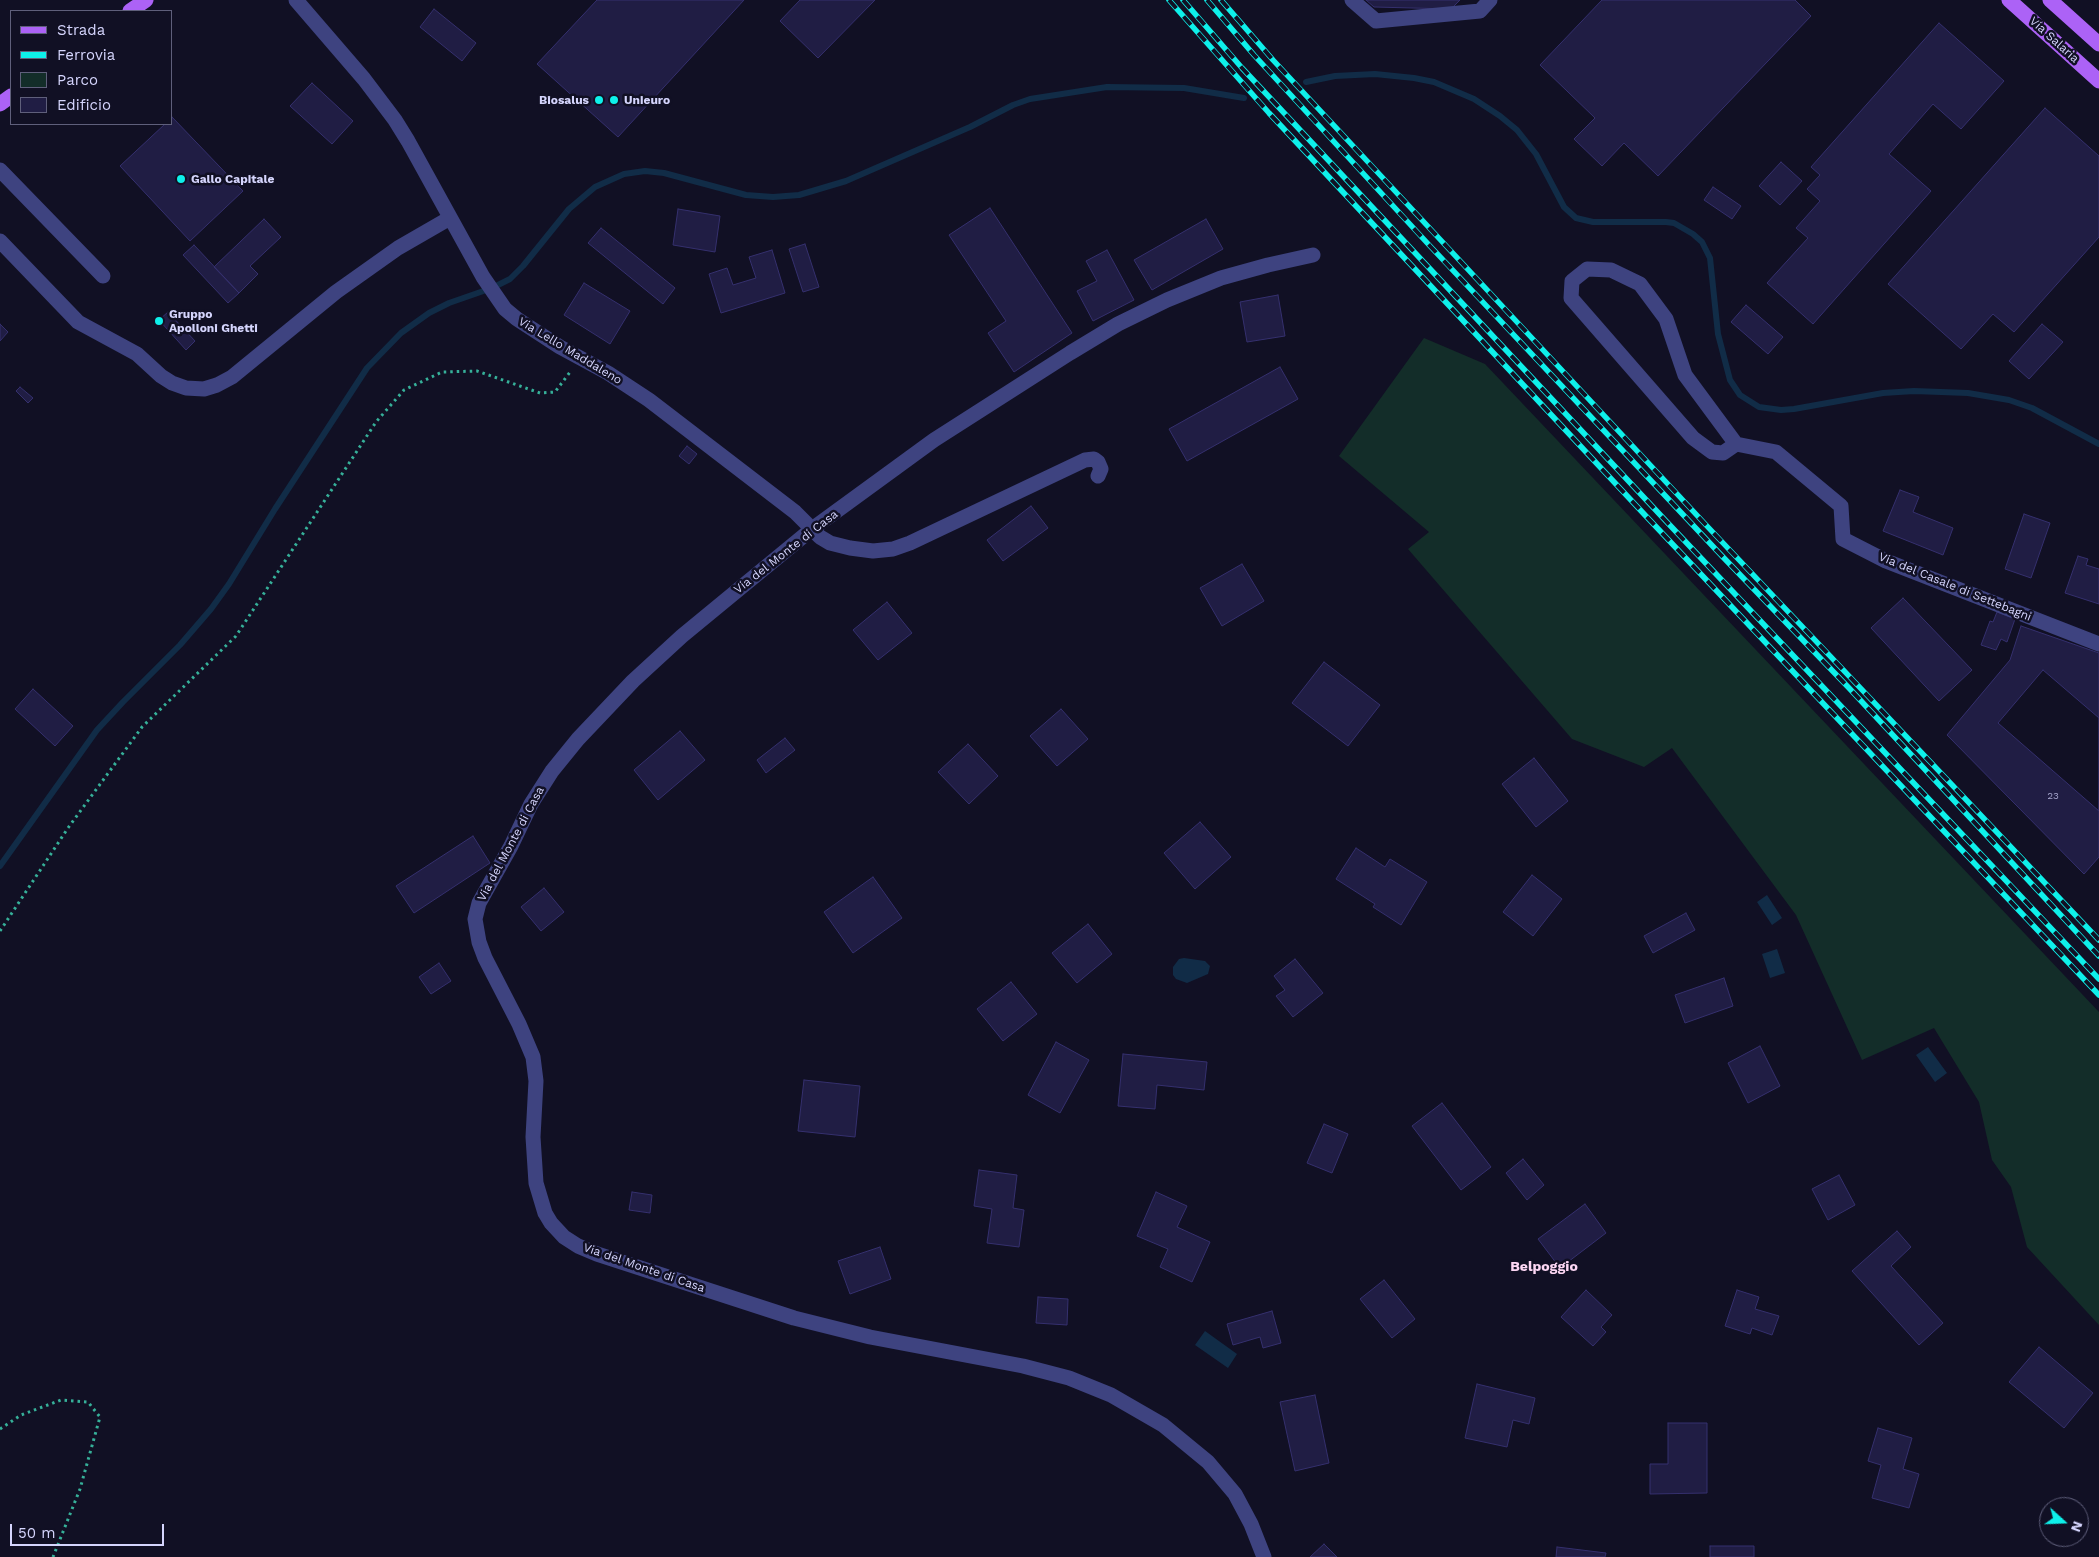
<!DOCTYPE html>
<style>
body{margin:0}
#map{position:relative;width:2099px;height:1557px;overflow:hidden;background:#111024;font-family:"Work Sans",sans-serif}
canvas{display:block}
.legend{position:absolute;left:10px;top:10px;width:162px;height:115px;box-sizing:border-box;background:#111024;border:1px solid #5f5f7b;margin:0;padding:6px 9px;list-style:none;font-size:15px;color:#d5d5fd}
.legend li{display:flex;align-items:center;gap:10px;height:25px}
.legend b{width:25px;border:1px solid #5f5f7b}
.north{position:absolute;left:2039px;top:1497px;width:50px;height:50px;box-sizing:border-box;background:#111024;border:1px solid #5f5f7b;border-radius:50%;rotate:110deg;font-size:14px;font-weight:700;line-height:20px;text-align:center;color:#d5d5fd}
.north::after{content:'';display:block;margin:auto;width:18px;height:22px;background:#0ef0ea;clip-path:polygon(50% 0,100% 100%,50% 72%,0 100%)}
.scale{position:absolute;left:10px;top:1524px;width:154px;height:22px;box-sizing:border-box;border:2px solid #d5d5fd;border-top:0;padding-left:6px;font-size:15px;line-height:18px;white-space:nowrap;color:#d5d5fd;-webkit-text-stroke:4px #111024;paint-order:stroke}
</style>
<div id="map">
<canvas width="2099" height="1557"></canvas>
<ul class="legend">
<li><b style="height:6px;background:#ac62f6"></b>Strada</li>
<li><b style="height:6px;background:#0ef0ea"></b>Ferrovia</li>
<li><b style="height:14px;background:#132d29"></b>Parco</li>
<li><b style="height:14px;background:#201d44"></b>Edificio</li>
</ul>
<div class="north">N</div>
<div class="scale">50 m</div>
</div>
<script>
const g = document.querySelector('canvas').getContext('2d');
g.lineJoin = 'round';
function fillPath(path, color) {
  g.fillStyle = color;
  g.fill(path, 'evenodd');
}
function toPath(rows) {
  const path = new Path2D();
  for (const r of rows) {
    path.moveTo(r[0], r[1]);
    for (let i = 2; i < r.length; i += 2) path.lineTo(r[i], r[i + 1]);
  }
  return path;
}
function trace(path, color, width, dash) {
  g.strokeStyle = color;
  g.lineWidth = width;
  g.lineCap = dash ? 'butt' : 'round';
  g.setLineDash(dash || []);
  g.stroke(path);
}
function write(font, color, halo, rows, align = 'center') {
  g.font = font + ' "Work Sans",sans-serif';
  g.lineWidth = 5;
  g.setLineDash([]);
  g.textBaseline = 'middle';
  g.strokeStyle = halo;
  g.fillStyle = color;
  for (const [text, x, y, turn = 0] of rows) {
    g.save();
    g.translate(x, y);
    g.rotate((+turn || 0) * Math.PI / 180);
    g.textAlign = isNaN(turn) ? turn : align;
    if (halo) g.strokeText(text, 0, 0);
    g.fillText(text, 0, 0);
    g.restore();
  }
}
const green = toPath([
 [1424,338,1485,364,2099,1012,2099,1325,2027,1247,2011,1187,1992,1160,1979,1102,1934,1028,1862,1060,1796,915,1672,748,1644,767,1572,739,1408,549,1429,532,1339,456]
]);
const water = toPath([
 [1767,895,1782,918,1772,925,1757,902],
 [1777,949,1785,973,1770,978,1762,954],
 [1184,958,1205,961,1210,966,1208,974,1187,983,1176,979,1173,975,1173,967,1179,959],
 [1928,1047,1947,1073,1935,1082,1916,1055],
 [1205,1331,1237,1354,1228,1368,1195,1345]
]);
const stream = toPath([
 [1306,82,1335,76,1375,74,1414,78,1434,82,1474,99,1500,116,1517,130,1536,154,1564,207,1576,218,1593,222,1666,222,1674,223,1693,234,1702,242,1710,258,1718,334,1730,380,1740,395,1759,407,1781,410,1794,409,1883,393,1914,391,1968,393,2009,400,2032,408,2099,444],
 [0,866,97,730,123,702,180,645,211,609,229,584,275,509,367,368,401,333,429,313,449,303,492,288,510,279,523,266,569,209,595,187,624,174,645,171,664,173,746,195,773,197,799,195,846,181,970,127,1013,105,1030,99,1107,87,1184,88,1244,98]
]);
const building = toPath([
 [597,0,744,0,618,137,537,64,597,0],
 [800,0,875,0,818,58,780,21,800,0],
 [1366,0,1460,0,1451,9,1374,7,1366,0],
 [1602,0,1795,0,1811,16,1658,176,1624,143,1602,166,1574,139,1595,118,1540,65,1602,0],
 [434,9,476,43,462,61,420,27,434,9],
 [1939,23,2004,81,1961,129,1933,104,1889,154,1931,191,1813,324,1767,283,1808,238,1796,228,1820,201,1807,189,1820,175,1811,167,1939,23],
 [312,83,353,121,332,144,290,106,312,83],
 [2045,108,2099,156,2099,237,2014,332,1993,314,1961,349,1888,284,2045,108],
 [172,117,243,191,190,241,120,166,165,124,171,124,172,117],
 [1781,162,1802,181,1780,205,1759,186,1781,162],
 [1713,187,1741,206,1732,219,1704,200,1713,187],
 [990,208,1072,333,1014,372,988,333,1006,321,949,235,990,208],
 [678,209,720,216,715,252,673,245,678,209],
 [264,219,281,237,250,266,258,274,239,293,214,267,264,219],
 [1206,219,1223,249,1152,290,1134,260,1206,219],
 [601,228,675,288,663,304,588,243,601,228],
 [805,244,819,287,803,292,789,249,805,244],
 [194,245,239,293,228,303,183,255,194,245],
 [772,250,785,293,721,313,709,274,727,268,733,285,756,278,749,257,772,250],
 [1107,250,1134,300,1093,321,1077,291,1097,281,1086,261,1107,250],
 [584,283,630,311,610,344,564,315,584,283],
 [1278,295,1285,336,1247,342,1240,302,1278,295],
 [1746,305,1783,337,1768,354,1731,322,1746,305],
 [168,312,195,341,186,350,159,320,168,312],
 [0,324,8,332,0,341,0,324],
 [2042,324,2063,342,2029,379,2009,361,2042,324],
 [1280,367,1298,399,1187,461,1169,429,1280,367],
 [20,387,33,398,28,403,16,391,20,387],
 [687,446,697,454,689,464,679,456,687,446],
 [1900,490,1919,497,1913,512,1953,528,1943,555,1883,531,1900,490],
 [1031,506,1048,528,1003,561,987,540,1031,506],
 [2024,514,2050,523,2031,578,2005,569,2024,514],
 [2078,556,2088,559,2086,565,2099,569,2099,604,2065,593,2078,556],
 [1242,564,1264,601,1222,626,1200,588,1242,564],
 [1903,598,1972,670,1939,701,1871,628,1903,598],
 [887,602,912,633,878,660,853,630,887,602],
 [1997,612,2015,619,2007,642,2001,639,1996,650,1981,645,1990,621,1993,622,1997,612],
 [2021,626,2099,653,2099,857,2084,874,1947,735,2010,660,2021,626],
 [1324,662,1380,705,1348,746,1292,703,1324,662],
 [2043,670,2099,718,2099,811,1998,723,2043,670],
 [33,689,73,726,55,746,15,709,33,689],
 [1061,709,1088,739,1057,766,1030,736,1061,709],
 [680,731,705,760,658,800,634,770,680,731],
 [785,738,795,750,766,773,757,760,785,738],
 [968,744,998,776,969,804,938,772,968,744],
 [1534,758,1568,801,1536,827,1502,784,1534,758],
 [1200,822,1231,857,1195,889,1164,853,1200,822],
 [473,836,490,863,414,913,396,886,473,836],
 [1356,848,1385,867,1390,859,1427,882,1401,925,1373,907,1375,904,1336,879,1356,848],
 [1532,875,1562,899,1533,936,1503,912,1532,875],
 [873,877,902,918,853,953,824,912,873,877],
 [544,888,564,912,541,931,521,907,544,888],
 [1686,913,1695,930,1653,953,1644,936,1686,913],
 [1088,924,1112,954,1077,983,1052,953,1088,924],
 [1295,959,1323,993,1293,1017,1276,996,1285,990,1274,976,1295,959],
 [439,963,451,981,431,994,419,977,439,963],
 [1724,978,1733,1006,1685,1023,1675,995,1724,978],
 [1011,982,1037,1014,1003,1041,977,1009,1011,982],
 [1056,1042,1089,1060,1060,1113,1028,1095,1056,1042],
 [1760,1046,1780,1086,1748,1103,1728,1063,1760,1046],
 [1123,1054,1207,1062,1204,1090,1157,1085,1155,1109,1118,1106,1123,1054],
 [804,1080,860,1086,855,1137,798,1131,804,1080],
 [1442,1103,1491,1167,1461,1190,1412,1126,1442,1103],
 [1324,1124,1348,1134,1332,1173,1307,1163,1324,1124],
 [1523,1159,1544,1185,1527,1200,1506,1173,1523,1159],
 [979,1170,1017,1175,1013,1208,1024,1210,1019,1247,987,1243,992,1209,974,1206,979,1170],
 [1839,1175,1855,1205,1828,1220,1812,1189,1839,1175],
 [632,1192,652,1195,650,1213,629,1210,632,1192],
 [1156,1192,1187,1206,1177,1227,1210,1242,1192,1282,1160,1267,1168,1249,1137,1236,1156,1192],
 [1585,1204,1606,1233,1560,1268,1538,1239,1585,1204],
 [1897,1231,1911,1247,1891,1266,1943,1323,1919,1345,1852,1271,1897,1231],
 [880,1247,891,1279,850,1294,838,1261,880,1247],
 [1384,1280,1415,1319,1392,1338,1360,1299,1384,1280],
 [1586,1290,1612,1315,1601,1327,1606,1332,1593,1346,1561,1317,1586,1290],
 [1737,1290,1759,1297,1755,1309,1779,1316,1772,1335,1752,1328,1750,1334,1725,1326,1737,1290],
 [1038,1297,1068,1299,1067,1325,1036,1323,1038,1297],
 [1272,1311,1281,1343,1263,1348,1260,1337,1233,1345,1227,1324,1272,1311],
 [2039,1347,2093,1393,2064,1428,2009,1382,2039,1347],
 [1477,1384,1535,1398,1529,1424,1513,1420,1507,1447,1465,1438,1477,1384],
 [1315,1395,1329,1463,1295,1471,1280,1402,1315,1395],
 [1668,1423,1707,1423,1707,1493,1650,1494,1650,1464,1668,1464,1668,1423],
 [1878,1428,1912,1438,1903,1469,1919,1474,1909,1508,1872,1498,1881,1465,1868,1461,1878,1428],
 [1324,1544,1337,1557,1310,1557,1324,1544],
 [1710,1546,1754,1546,1754,1557,1710,1557,1710,1546],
 [1557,1547,1606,1553,1605,1557,1556,1557,1557,1547]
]);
const path = toPath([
 [0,931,68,828,142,727,236,636,376,422,404,390,442,372,477,371,540,393,555,392,570,372],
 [0,1429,21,1415,61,1400,88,1402,100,1417,80,1489,53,1557]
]);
const minor = toPath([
 [296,0,364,79,395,120,408,141,483,277,505,309,517,319,560,347,608,373,649,400,795,512,820,537,830,543,850,548,873,551,893,549,910,543,1085,460,1094,459,1098,462,1101,469,1098,476],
 [1352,0,1376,21,1480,11,1490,0],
 [0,170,103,276],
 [0,241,78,322,137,354,161,376,172,383,186,388,204,389,217,385,232,377,336,292,398,248,450,218],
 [1736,444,1685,375,1666,319,1640,284,1611,270,1587,269,1572,281,1571,298,1693,438,1712,452,1723,453,1736,444,1776,452,1841,506,1843,539,1886,561,2099,644],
 [1264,1557,1251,1524,1235,1494,1208,1462,1163,1425,1111,1395,1069,1378,1023,1366,870,1337,794,1318,597,1254,578,1246,564,1237,551,1223,545,1213,536,1183,533,1137,536,1081,533,1057,519,1024,485,958,479,942,475,919,479,903,511,846,531,804,552,771,578,739,633,681,682,636,812,529,934,440,1070,353,1118,324,1167,300,1221,278,1268,265,1313,255]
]);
const major = toPath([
 [2009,0,2099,81],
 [2050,0,2099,44],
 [130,11,146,0],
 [0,104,11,96]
]);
const rail = toPath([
 [1169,0,1269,113,1644,514,2099,995],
 [1183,0,1242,68,1665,520,2099,979],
 [1207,0,1254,55,1430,246,1722,556,1849,688,2099,956],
 [1221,0,1273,60,1706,525,2099,940]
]);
const markers = [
 [599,100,5,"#0ef0ea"],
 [614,100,5,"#0ef0ea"],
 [181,179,5,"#0ef0ea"],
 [159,321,5,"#0ef0ea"]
];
const numberNames = [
 ["23",2053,796]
];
const streetNames = [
 ["Via Salaria",2054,40,42],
 ["Via Lello Maddaleno",570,351,31],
 ["Via del Monte di Casa",786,552,-38],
 ["Via del Casale di Settebagni",1955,587,22],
 ["Via del Monte di Casa",511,844,-62],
 ["Via del Monte di Casa",644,1268,19]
];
const poiNames = [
 ["Biosalus",589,100,"right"],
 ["Unieuro",624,100],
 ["Gallo Capitale",191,179],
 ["Gruppo",169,314],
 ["Apolloni Ghetti",169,328]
];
const neighbourhoodNames = [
 ["Belpoggio",1544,1267]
];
fillPath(green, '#132d29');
fillPath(water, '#112c47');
trace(stream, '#112c47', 6);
fillPath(building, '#201d44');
trace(building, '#35306e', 1);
trace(path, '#36b099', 3, [2.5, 4]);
trace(minor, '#3e4380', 15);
trace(major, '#ac62f6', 15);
trace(rail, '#0ef0ea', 5.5);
trace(rail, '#111024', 4, [11]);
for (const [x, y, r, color] of markers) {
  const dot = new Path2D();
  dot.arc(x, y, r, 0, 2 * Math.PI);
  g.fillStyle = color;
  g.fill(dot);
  trace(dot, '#111024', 2);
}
write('10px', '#a8a7cf', null, numberNames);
write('12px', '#d5d5fd', '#111024', streetNames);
write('bold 12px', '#d5d5fd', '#111024', poiNames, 'left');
write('bold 14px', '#fdd7f4', '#111024', neighbourhoodNames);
</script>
